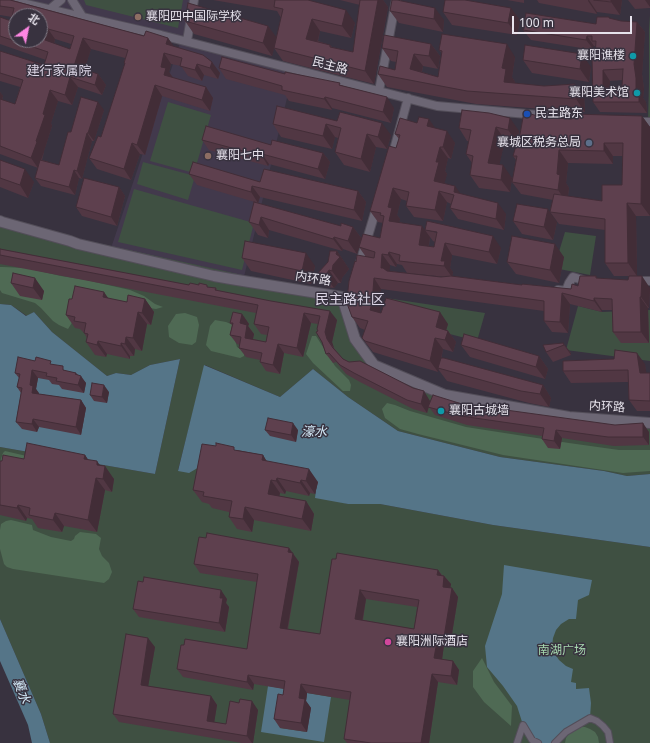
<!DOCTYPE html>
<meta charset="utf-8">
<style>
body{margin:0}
#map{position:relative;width:650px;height:743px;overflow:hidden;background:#38323f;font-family:"Noto Sans","Noto Sans SC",sans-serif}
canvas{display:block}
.north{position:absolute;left:8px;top:8px;width:40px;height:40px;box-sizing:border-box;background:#38323f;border:1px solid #7e7984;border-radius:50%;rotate:33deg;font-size:11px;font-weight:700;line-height:16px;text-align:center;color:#e7e3ec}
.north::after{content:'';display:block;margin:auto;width:14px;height:18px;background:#fd86e2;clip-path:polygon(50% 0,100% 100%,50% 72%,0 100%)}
.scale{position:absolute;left:512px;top:16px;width:120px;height:18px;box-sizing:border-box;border:2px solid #e7e3ec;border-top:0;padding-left:5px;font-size:12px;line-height:14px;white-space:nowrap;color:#e7e3ec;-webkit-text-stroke:3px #38323f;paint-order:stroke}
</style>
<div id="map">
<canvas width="650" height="743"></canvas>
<div class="north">北</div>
<div class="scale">100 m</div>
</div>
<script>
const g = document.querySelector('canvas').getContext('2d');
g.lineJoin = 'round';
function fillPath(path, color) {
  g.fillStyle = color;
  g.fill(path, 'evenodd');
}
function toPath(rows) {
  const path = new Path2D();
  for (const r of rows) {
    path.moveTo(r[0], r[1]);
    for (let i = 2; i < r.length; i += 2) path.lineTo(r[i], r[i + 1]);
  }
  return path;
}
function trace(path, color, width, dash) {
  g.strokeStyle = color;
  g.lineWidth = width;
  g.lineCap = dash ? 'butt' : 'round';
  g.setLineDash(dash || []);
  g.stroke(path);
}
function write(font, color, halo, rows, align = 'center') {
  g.font = font + ' "Noto Sans","Noto Sans SC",sans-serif';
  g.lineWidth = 3;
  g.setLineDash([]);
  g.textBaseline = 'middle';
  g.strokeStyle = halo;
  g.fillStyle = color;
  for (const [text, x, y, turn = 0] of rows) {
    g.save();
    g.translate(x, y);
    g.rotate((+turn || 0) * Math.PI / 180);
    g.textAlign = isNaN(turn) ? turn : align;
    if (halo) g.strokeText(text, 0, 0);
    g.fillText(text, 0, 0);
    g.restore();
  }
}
const built = toPath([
 [9,0,194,0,187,41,294,69,243,281,110,251,181,40]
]);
const green = toPath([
 [84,0,183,0,178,28,86,5],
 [650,15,650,122,648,122,649,83,649,29],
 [168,102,211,115,194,173,150,161],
 [143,162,195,176,188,200,137,184],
 [134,189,254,223,242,270,118,242],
 [0,221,2,222,342,297,355,339,374,365,445,395,569,417,650,423,650,474,627,476,604,471,500,457,398,431,348,397,313,369,280,397,205,365,178,470,201,466,318,482,315,494,348,504,380,504,493,525,650,547,650,743,50,743,41,714,0,619,0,447,155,474,180,359,150,365,131,375,116,373,107,376,52,332,34,312,27,316,11,305,0,304],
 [565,232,596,236,590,275,554,268],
 [386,298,485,313,477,341,383,317],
 [578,306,602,312,650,310,650,361,566,350]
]);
const forest = toPath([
 [0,267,3,267,26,268,61,276,86,280,130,290,144,296,155,304,163,307,156,309,135,306,73,321,68,329,59,325,53,321,41,308,35,303,2,293,0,290],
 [185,313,197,317,199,325,196,342,192,345,179,343,169,337,168,326,176,314],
 [215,320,226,322,233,325,234,337,237,347,244,351,244,356,240,358,211,351,206,345,210,326],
 [312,336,316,336,335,366,349,380,351,385,350,391,343,391,313,363,306,354],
 [387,403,395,405,410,411,466,427,569,443,619,450,650,450,650,471,623,473,503,455,418,434,400,429,385,418,382,409],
 [5,451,31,457,33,459,0,462,3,453],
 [11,520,32,525,33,530,51,537,71,541,74,539,75,536,80,532,96,534,101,538,99,549,102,556,109,563,112,572,109,579,104,583,13,569,7,567,4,564,0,549,0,530,1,524,6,521],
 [482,658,494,682,512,706,511,726,484,702,473,687,473,671],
 [579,727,585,727,590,729,595,732,598,737,599,743,565,743,566,738,569,733]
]);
const water = toPath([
 [0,304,11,305,26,316,34,312,52,332,107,376,116,373,131,375,150,365,180,359,155,474,0,447],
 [204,365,280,397,313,369,348,397,398,431,500,457,604,471,627,476,650,474,650,547,493,525,380,504,348,504,315,498,317,482,201,466,189,473,178,471],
 [504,565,592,580,589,595,578,600,576,619,569,619,561,624,556,630,553,638,552,647,555,654,559,660,566,666,573,669,571,682,576,683,576,689,589,688,591,703,590,718,554,743,538,743,523,725,517,706,503,686,487,667,485,646,502,594],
 [0,619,41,714,50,743,32,743,28,725,0,661],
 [268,686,291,690,280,728,307,732,305,707,307,693,331,697,324,742,261,732]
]);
const pedestrian = toPath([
 [517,743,523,725,532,740,538,743],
 [555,743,566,732,590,718,597,721,603,726,608,732,610,743]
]);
const minor = toPath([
 [9,0,161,35,437,106,583,119],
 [72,0,82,16],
 [50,9,61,0],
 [187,41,194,0],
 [379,91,396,0],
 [637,122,650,122],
 [392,157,408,98],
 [359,266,377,206],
 [635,281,650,281],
 [558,290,566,291,569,283,573,277,589,282]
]);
const tertiary = toPath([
 [0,221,2,222,70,241,78,244,214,276,231,279,342,297,355,339,374,365,445,395,569,417,650,423]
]);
const wall = toPath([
 [0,0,12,0,144,36,168,38,173,46,220,73,218,79,204,75,202,81,188,76,181,66,171,64,169,72,173,78,213,98,210,111,162,96,145,155,140,154,131,180,97,169,89,158,101,137,125,64,124,63,125,58,91,49,84,70,98,74,106,85,102,95,78,87,72,105,58,101,51,123,52,126,44,151,44,152,42,160,59,165,71,132,104,110,94,141,92,141,82,179,79,178,75,195,41,186,35,178,38,168,0,154,0,92,3,96,2,100,15,104,20,87,0,81,0,51,44,65,46,60,0,44,0,17,11,21,12,17,0,15],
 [55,39,71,44,70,49,54,44],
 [213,0,308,0,355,23,351,38,320,31,318,41,330,45,332,47,353,52,360,5,340,0,383,0,388,7,374,84,283,61,274,48,272,56,194,34,185,21,268,26,276,38,281,18,277,11],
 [507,0,524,0,524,3],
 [537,0,622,0,620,15,597,12,597,14,539,3],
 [628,0,650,0,650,8,635,9],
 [390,11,444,20,443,32,399,23],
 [443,12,520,20,517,35,452,25],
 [609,18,621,21,637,22,645,32,642,74,644,89,643,98,646,102,647,113,600,112,593,102,595,46,594,46,594,50,531,40,523,30,596,24],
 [623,80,622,87,610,87,610,81],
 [431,44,440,56,438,69,423,66,422,72,438,77,442,53,439,50,515,57,512,77,515,82,515,83,584,96,585,112,476,104,387,87,378,74,395,70,396,62,391,61,382,48],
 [523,60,591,67,589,82,532,73],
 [219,68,285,74,341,85,394,108,391,123,332,108,332,110,289,101,285,95,226,79],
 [462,110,519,131,517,142,505,140,499,165,512,178,510,192,479,188,470,175,472,163,466,154,469,141,467,141,459,128],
 [642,116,650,127,650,216,636,216,637,276,614,276,605,263,605,230,559,224,550,212,553,200,521,194,512,182,516,160,513,156,519,140,541,117,572,119],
 [613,156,623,156,622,185,602,201,568,196,569,188,566,183,568,163,613,164],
 [337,121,391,135,387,149,376,147,370,172,344,165,335,152,338,138,335,137,332,149,281,137,273,124],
 [435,128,455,143,451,159,448,158,445,171,447,174,444,183,461,194,506,214,504,230,458,219,450,208,451,204,447,202,443,221,414,217,406,206,407,201,401,199,397,215,400,219,399,222,425,230,501,248,497,264,452,255,450,268,453,272,452,276,522,285,571,289,578,286,596,276,597,278,650,288,649,308,648,308,649,343,621,343,613,332,612,310,602,310,602,312,570,304,568,333,552,332,544,321,544,311,381,289,380,313,448,324,446,330,448,331,456,342,453,352,443,349,441,361,543,385,551,398,549,407,529,403,447,381,438,369,438,372,373,352,362,338,365,330,360,328,352,317,347,299,356,262,366,257,359,247,380,238,383,223,378,222,370,211,396,148,399,139,395,134],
 [430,237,433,241,435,242,434,247,429,246],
 [397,264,402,265,407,273,446,277,441,277,389,271,390,265,396,267],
 [202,140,271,145,323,153,330,162,325,179,269,164,268,166,209,150],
 [0,160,34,182,28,198,0,187],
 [189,174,358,191,366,202,362,221,260,197,258,203,197,185],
 [119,187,125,196,117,226,82,216,76,207],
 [254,202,341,226,353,227,362,239,357,254,343,249,342,251,269,230,268,238,258,235,249,222],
 [513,221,557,222,553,240,522,234],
 [0,249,189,285,216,288,217,290,337,320,332,342,334,348,343,359,349,362,430,401,462,404,649,432,649,445,614,446,562,438,560,449,548,448,542,439,542,436,467,425,435,415,429,407,427,413,413,409,360,382,346,374,336,362,333,363,326,354,318,331,318,324,311,323,303,357,284,353,280,374,266,371,260,362,260,360,246,357,239,348,240,345,237,344,230,335,232,325,230,323,242,314,249,324,248,326,254,334,253,339,266,342,267,335,261,334,254,324,256,313,0,264],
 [337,251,349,269,342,278,341,283,338,283,334,288,326,287,317,274,328,262],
 [564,257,559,283,516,274,507,262],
 [242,258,315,266,311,284,251,271],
 [13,273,44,291,42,300,20,296,11,283],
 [72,299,109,299,127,302,145,299,154,312,151,325,147,324,142,351,135,349,134,356,130,356,130,359,107,354,106,357,95,355,86,342,87,338,84,333,80,329,75,328,66,315],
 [563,343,571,353,571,355,553,362,546,352],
 [461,345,539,356,548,369,545,379,470,357],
 [35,361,54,365,66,371,76,373,86,383,84,393,62,389,59,385,52,384,49,380,38,378,36,389,39,394,81,400,86,408,81,435,39,427,37,432,22,429,16,422,21,393,17,387,19,378,15,373],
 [645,364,646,373,650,373,650,411,637,411,629,400,628,382,571,383,563,371],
 [109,392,107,403,94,401,90,395],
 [265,430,298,430,296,442,270,436],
 [237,450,263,455,266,461,318,482,315,494,310,493,309,496,286,491,285,494,280,493,279,496,306,501,314,514,311,531,254,520,252,532,237,529,229,517,229,512,212,508,209,504,202,502,193,490],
 [85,455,88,460,100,465,114,479,112,492,105,490,97,532,64,526,62,532,38,528,32,519,27,518,26,521,0,515,0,461],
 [206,538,289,548,299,562,288,629,320,634,332,559,438,570,442,575,444,576,451,584,450,588,452,588,458,597,450,646,444,645,442,659,453,661,459,670,457,685,438,682,429,743,347,743,344,739,350,700,307,693,306,701,311,708,307,732,280,728,274,719,283,695,284,689,254,684,253,690,183,677,177,669,184,645,247,649,257,582,200,573,194,564],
 [366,599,417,607,414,629,363,620],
 [227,599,226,603,229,607,225,632,139,617,133,609],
 [155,647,148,686,211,696,217,705,214,722,226,724,239,703,258,710,253,743,242,743,119,722,113,714]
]);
const shadedWall = toPath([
 [378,0,383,0,388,7,374,84,365,71],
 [588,0,589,0,597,12,597,14,588,1],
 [611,0,622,0,620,15,611,2],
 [645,0,650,0,650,7],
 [435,8,444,20,443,32,434,19],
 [511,8,520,20,517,35,508,23],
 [346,10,355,23,351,38,342,26],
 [312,19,320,31,315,51,306,39],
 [637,22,645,32,642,74,644,89,643,98,646,102,647,113,639,102,636,91,634,64],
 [268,26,277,38,272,56,263,43],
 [48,29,55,39,52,51,45,40],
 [587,36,594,46,594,50,586,40],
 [83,38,91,49,82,77,74,66],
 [168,38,175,48,166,44],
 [431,44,440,56,438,69,429,56],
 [507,44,515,57,512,77,515,82,513,94,504,82,502,68],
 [164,53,171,64,169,72,174,79,164,75,161,67],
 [414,54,423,66,419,82,410,69],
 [582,54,591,67,589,82,580,69],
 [212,62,220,73,218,79,210,68],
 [197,64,204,75,202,81,195,70],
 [603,70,610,81,610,98,603,87],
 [98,74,106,85,102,95,95,85],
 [70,77,78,87,72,105,65,95],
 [575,84,584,96,585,112,576,99],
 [155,85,162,96,145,155,137,145],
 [206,87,213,98,210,111,202,100],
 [50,90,58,101,51,123,52,126,44,151,44,152,38,168,31,158,43,114],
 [0,92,3,96,0,104],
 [325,97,332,108,332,110,324,99],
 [387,97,394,108,391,123,383,112],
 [98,102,104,110,94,141,88,133],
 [642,116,650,127,650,216,641,204],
 [510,118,519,131,517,142,508,130],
 [429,119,437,131,427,126],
 [382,123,391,135,387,149,378,137],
 [326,124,335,137,332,149,323,136],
 [496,127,505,140,497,175,488,163],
 [447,131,455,143,451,159,443,147],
 [87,133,92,141,82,179,77,171],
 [367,134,376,147,370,172,361,159],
 [132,143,140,154,131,180,124,169],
 [604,143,613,156,613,164,604,151],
 [440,147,448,158,445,171,447,174,442,192,434,181,436,162],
 [559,150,568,163,566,183,569,188,567,203,558,190,557,174],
 [323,153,330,162,325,179,318,169],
 [262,154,269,164,268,166,262,156],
 [503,165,512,178,510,192,501,180],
 [25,169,34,182,28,198,20,185],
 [74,170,79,178,75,195,69,187],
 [252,186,260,197,258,203,251,192],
 [455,186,463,197,454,192],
 [119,187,125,196,117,226,111,217],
 [393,188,401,199,397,215,400,219,397,232,389,221,388,207],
 [358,191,366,202,362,221,354,210],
 [439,191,447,202,443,221,435,210],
 [498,203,506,214,504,230,496,219],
 [627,203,636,216,637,276,628,263],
 [548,209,557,222,553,240,544,227],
 [261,217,269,230,268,238,259,225],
 [422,226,430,237,427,256,419,245],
 [353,227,362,239,357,254,348,241],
 [493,236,501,248,497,264,489,252],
 [334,237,343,249,342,251,333,239],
 [445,243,452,255,450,268,453,272,452,277,444,266,441,261],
 [555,244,564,257,559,283,550,270],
 [337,251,349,269,342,278,341,283,332,271],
 [389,252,397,264,396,267,388,255],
 [306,253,315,266,311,284,302,271],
 [382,254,390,265,389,279,381,268],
 [329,270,338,283,334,288,325,276],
 [642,276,650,288,649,308,641,297],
 [35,278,44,291,42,300,33,288],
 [374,278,381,289,380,315,370,310],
 [104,292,113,305,103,297],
 [562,293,570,304,568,333,560,322],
 [640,297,648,308,649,343,641,332],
 [594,298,602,310,602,312,594,301],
 [145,299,154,312,151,325,142,313],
 [330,311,337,320,332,342,334,348,327,339,325,332],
 [138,312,147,324,142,351,133,338],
 [440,312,448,324,444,338,436,327],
 [304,313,311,323,303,357,297,348],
 [242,314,249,324,248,326,254,334,251,347,245,338,240,323],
 [448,331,456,342,453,352,445,340],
 [126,337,135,349,134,356,125,344],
 [435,338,443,349,438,372,430,361],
 [98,341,107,354,106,357,97,345],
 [121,343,130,356,130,359,121,346],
 [563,343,571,353,571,355,564,345],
 [278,344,284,353,280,374,273,365],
 [637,353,645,364,648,384,640,373],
 [539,356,548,369,545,379,536,367],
 [32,370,38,378,36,389,39,393,37,400,32,393,30,385],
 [76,373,80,379,81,376,86,383,84,393,78,385,75,374],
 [104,385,109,392,107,403,102,397],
 [543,385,551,398,549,407,540,394],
 [424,391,430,401,427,413,421,404],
 [81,400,86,408,81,435,76,427],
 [33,419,39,427,37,432,32,424],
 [293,423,298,430,296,442,291,435],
 [643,423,649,432,649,445,643,437],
 [556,430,562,438,560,449,554,441],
 [85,455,94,468,84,459],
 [263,455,271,468,262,460],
 [97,461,104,471,105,466,114,479,112,492,103,479,97,465],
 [309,469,318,482,315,494,306,481],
 [96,478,105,490,97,532,88,520],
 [277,478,286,491,285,494,276,481],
 [271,480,280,493,277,507,268,494],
 [301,480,310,493,309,496,300,483],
 [306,501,314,514,311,531,302,519],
 [18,505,27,518,26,521,17,508],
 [245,507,254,520,252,532,243,519],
 [55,513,64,526,62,532,53,520],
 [289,548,299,562,286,636,280,628],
 [438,570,444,579,444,576,451,584,449,596,443,587,437,575],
 [452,588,458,597,450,646,444,637],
 [221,590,227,599,226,603,229,607,225,632,219,623,220,598],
 [360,590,366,599,361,628,355,619],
 [438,636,444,645,441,667,434,658],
 [148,638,155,647,147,693,141,685],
 [453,661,459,670,457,685,451,676],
 [432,674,438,682,429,743,421,743],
 [248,675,254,684,253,690,247,682],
 [301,684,307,693,306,701,311,708,307,732,301,723,299,698],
 [211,696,217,705,213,730,207,721],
 [252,701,258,710,253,743,252,743,247,736]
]);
const building = toPath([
 [0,0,10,0,144,36,146,31,168,38,166,44,203,55,212,62,210,68,197,64,195,70,180,66,182,58,164,53,161,67,166,68,164,75,206,87,202,100,155,85,137,145,132,143,124,169,89,158,98,136,101,137,125,63,124,63,128,50,83,38,74,66,98,74,95,85,70,77,65,95,50,90,43,114,45,115,36,141,37,142,31,158,0,146,0,99,15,104,23,80,0,73,0,51,44,65,48,52,0,36,0,17,11,21,14,8,0,6,0,0],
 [16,16,40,16,40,40,16,40,16,16],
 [48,29,74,36,70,49,45,40,48,29],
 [275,0,308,0,346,10,342,26,312,19,306,39,330,45,330,47,353,52,360,0,378,0,365,71,274,48,283,9,274,7,275,0],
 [392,0,397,0,435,8,434,19,390,11,392,0],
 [445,0,465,0,511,8,508,23,443,12,445,0],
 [594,0,611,0,611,2,594,0],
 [188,3,268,26,263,43,185,21,188,3],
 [526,13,596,24,597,17,609,17,609,18,621,21,637,22,634,64,636,78,636,91,639,92,639,102,593,102,592,58,595,58,596,41,592,41,592,36,587,36,586,40,523,30,526,13],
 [623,69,622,87,603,87,603,70,623,69],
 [442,34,507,44,502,68,506,69,504,82,544,86,575,84,576,99,467,91,378,74,380,66,395,70,398,51,382,48,384,35,431,44,429,56,414,54,410,69,438,77,442,51,439,50,442,34],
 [525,45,582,54,580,69,523,60,525,45],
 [222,57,285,74,285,72,340,83,339,85,387,97,383,112,325,97,324,99,282,90,282,86,219,68,222,57],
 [81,97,98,102,88,133,87,133,77,171,74,170,69,187,35,178,40,160,59,165,68,132,71,132,81,97],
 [277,106,337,121,340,112,382,123,378,137,367,134,361,159,335,152,341,128,326,124,323,136,273,124,277,106],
 [462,110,489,113,510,118,508,130,496,127,488,163,503,165,501,180,470,175,473,156,466,154,471,130,459,128,462,110],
 [524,112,541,117,572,119,572,114,642,116,641,204,627,203,628,263,605,263,605,219,550,212,554,194,602,201,602,185,622,185,623,143,604,143,604,151,559,150,557,174,560,175,558,190,512,182,517,156,513,156,518,139,519,140,524,112],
 [419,117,429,119,427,126,447,131,443,147,440,147,436,162,439,162,434,181,455,186,454,192,498,203,496,219,450,208,454,195,439,191,435,210,406,206,409,192,393,188,388,207,392,208,389,221,422,226,419,245,434,247,437,232,425,230,427,221,493,236,489,252,445,243,441,261,445,261,444,266,399,261,400,255,389,252,388,255,382,254,381,268,383,268,387,271,441,277,451,276,522,285,522,284,571,289,572,284,578,286,580,276,596,276,596,278,628,280,629,276,642,276,641,297,640,297,641,332,613,332,612,299,594,298,594,301,562,293,560,322,544,321,544,301,374,278,372,303,370,310,381,313,386,298,440,312,436,327,448,331,445,340,435,338,430,361,365,341,362,338,368,321,352,317,345,298,347,299,349,281,355,261,356,262,357,255,374,258,375,252,359,247,363,234,380,238,384,216,380,215,381,213,370,211,389,146,396,148,400,135,395,134,400,118,417,123,419,117],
 [206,126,271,145,272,140,323,153,318,169,262,154,262,156,202,140,206,126],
 [0,160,25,169,20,185,0,178,0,160],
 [193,162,260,182,264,169,358,191,354,210,252,186,251,192,189,174,193,162],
 [84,178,119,187,111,217,76,207,84,178],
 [254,202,341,226,341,223,353,227,348,241,334,237,333,239,261,217,259,225,249,222,254,202],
 [517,204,548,209,544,227,513,221,517,204],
 [512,236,555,244,550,270,507,262,512,236],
 [245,241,306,253,302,271,242,258,245,241],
 [0,249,189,285,190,283,199,285,199,283,207,285,207,287,216,288,215,290,271,301,330,311,325,332,327,339,333,348,343,359,349,362,360,361,413,388,424,391,421,404,407,400,354,373,340,365,329,353,326,354,322,342,316,332,318,331,317,329,320,316,304,313,297,348,278,344,273,365,260,362,262,353,239,348,241,337,230,335,233,323,230,323,233,312,242,314,240,323,247,325,245,338,266,342,269,327,254,324,258,305,0,255,0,249],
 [330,251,337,251,336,254,340,257,333,265,332,271,329,270,325,276,317,274,328,262,330,251],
 [13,273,35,278,33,288,11,283,13,273],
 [75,286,104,292,103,297,127,302,128,295,145,299,142,313,138,312,133,338,126,337,125,344,121,343,121,346,98,341,97,345,86,342,88,334,84,333,86,323,74,321,75,317,66,315,69,299,72,299,75,286],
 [464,334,539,356,536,367,461,345,464,334],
 [563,343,564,345,546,352,543,345,563,343],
 [615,350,637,353,640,373,650,373,650,401,629,400,628,370,563,371,563,361,614,359,615,350],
 [18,357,35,361,36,357,51,361,50,364,63,366,63,370,76,373,75,374,81,376,78,385,56,381,57,378,46,376,47,373,32,370,30,385,33,386,32,393,81,400,76,427,33,419,32,424,16,422,22,388,17,387,20,374,15,373,18,357],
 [441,358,444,358,543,385,540,394,521,391,438,368,441,358],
 [92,383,104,385,102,397,90,395,92,383],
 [433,395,462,404,615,425,643,423,643,437,608,437,556,430,554,441,542,439,544,428,461,416,428,407,433,395],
 [268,418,293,423,291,435,265,430,268,418],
 [27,443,85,455,84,459,97,461,97,465,105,466,103,479,96,478,88,520,55,513,53,520,29,515,30,508,18,505,17,508,0,505,0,461,2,461,3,455,24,459,27,443],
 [216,443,234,447,234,450,263,455,262,460,309,469,306,481,301,480,300,483,277,478,276,481,271,480,268,494,306,501,302,519,245,507,243,519,229,517,232,501,203,496,204,492,193,490,202,444,216,446,216,443],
 [207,533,289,548,288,552,293,553,280,628,320,634,332,559,336,559,337,553,438,570,437,575,444,576,443,587,452,588,444,637,438,636,434,658,453,661,451,676,432,674,421,743,371,743,344,739,351,692,301,684,299,698,305,699,301,723,274,719,278,694,283,695,285,681,248,675,247,682,177,669,181,645,184,645,185,639,247,649,258,574,194,564,199,537,206,538,207,533],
 [360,590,419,600,414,629,355,619,360,590],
 [144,577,221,590,220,598,223,598,219,623,133,609,138,581,143,582,144,577],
 [126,634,148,638,141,685,211,696,207,721,226,724,230,701,239,703,240,699,252,701,247,736,113,714,126,634]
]);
const markers = [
 [138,17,4,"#8d6e63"],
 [633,56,4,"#0f9aa8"],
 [637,93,4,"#0f9aa8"],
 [527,114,4,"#1a4fb4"],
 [589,143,4,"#5c6f8a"],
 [208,156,4,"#8d6e63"],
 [441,411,4,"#0f9aa8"],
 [388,642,4,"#d1479c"]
];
const poiNames = [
 ["襄阳四中国际学校",146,17],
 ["襄阳谯楼",625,56,"right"],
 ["襄阳美术馆",629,93,"right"],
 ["民主路东",535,114],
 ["襄城区税务总局",581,143,"right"],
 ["襄阳七中",216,156],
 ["襄阳古城墙",449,411],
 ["襄阳洲际酒店",396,642]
];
const streetNames = [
 ["民主路",330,66,15],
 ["内环路",313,279,9],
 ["内环路",607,407,4]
];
const parkNames = [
 ["南湖广场",562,651]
];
const neighbourhoodNames = [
 ["建行家属院",59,71]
];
const waterNames = [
 ["濠水",314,432],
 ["襄水",21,691,68]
];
const quarterNames = [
 ["民主路社区",350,300]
];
fillPath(built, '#42394c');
fillPath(green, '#3f5042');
fillPath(forest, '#4f6a54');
fillPath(water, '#557588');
trace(pedestrian, '#534e59', 8);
trace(minor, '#534e59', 10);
trace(tertiary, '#534e59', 12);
trace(pedestrian, '#6c6674', 6);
trace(minor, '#6c6674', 8);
trace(tertiary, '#6c6674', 10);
fillPath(wall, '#513743');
fillPath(shadedWall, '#422d37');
fillPath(building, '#5e404e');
trace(building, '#422d37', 1);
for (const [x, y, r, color] of markers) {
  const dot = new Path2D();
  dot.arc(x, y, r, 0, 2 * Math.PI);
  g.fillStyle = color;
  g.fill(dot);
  trace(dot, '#38323f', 1.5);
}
write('12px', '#e7e3ec', '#38323f', poiNames, 'left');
write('12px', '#e7e3ec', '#38323f', streetNames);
write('12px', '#a7d9af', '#38323f', parkNames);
write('13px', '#ddd6e6', '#38323f', neighbourhoodNames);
write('italic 13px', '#d2e8f6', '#38323f', waterNames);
write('14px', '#ddd6e6', '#38323f', quarterNames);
</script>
